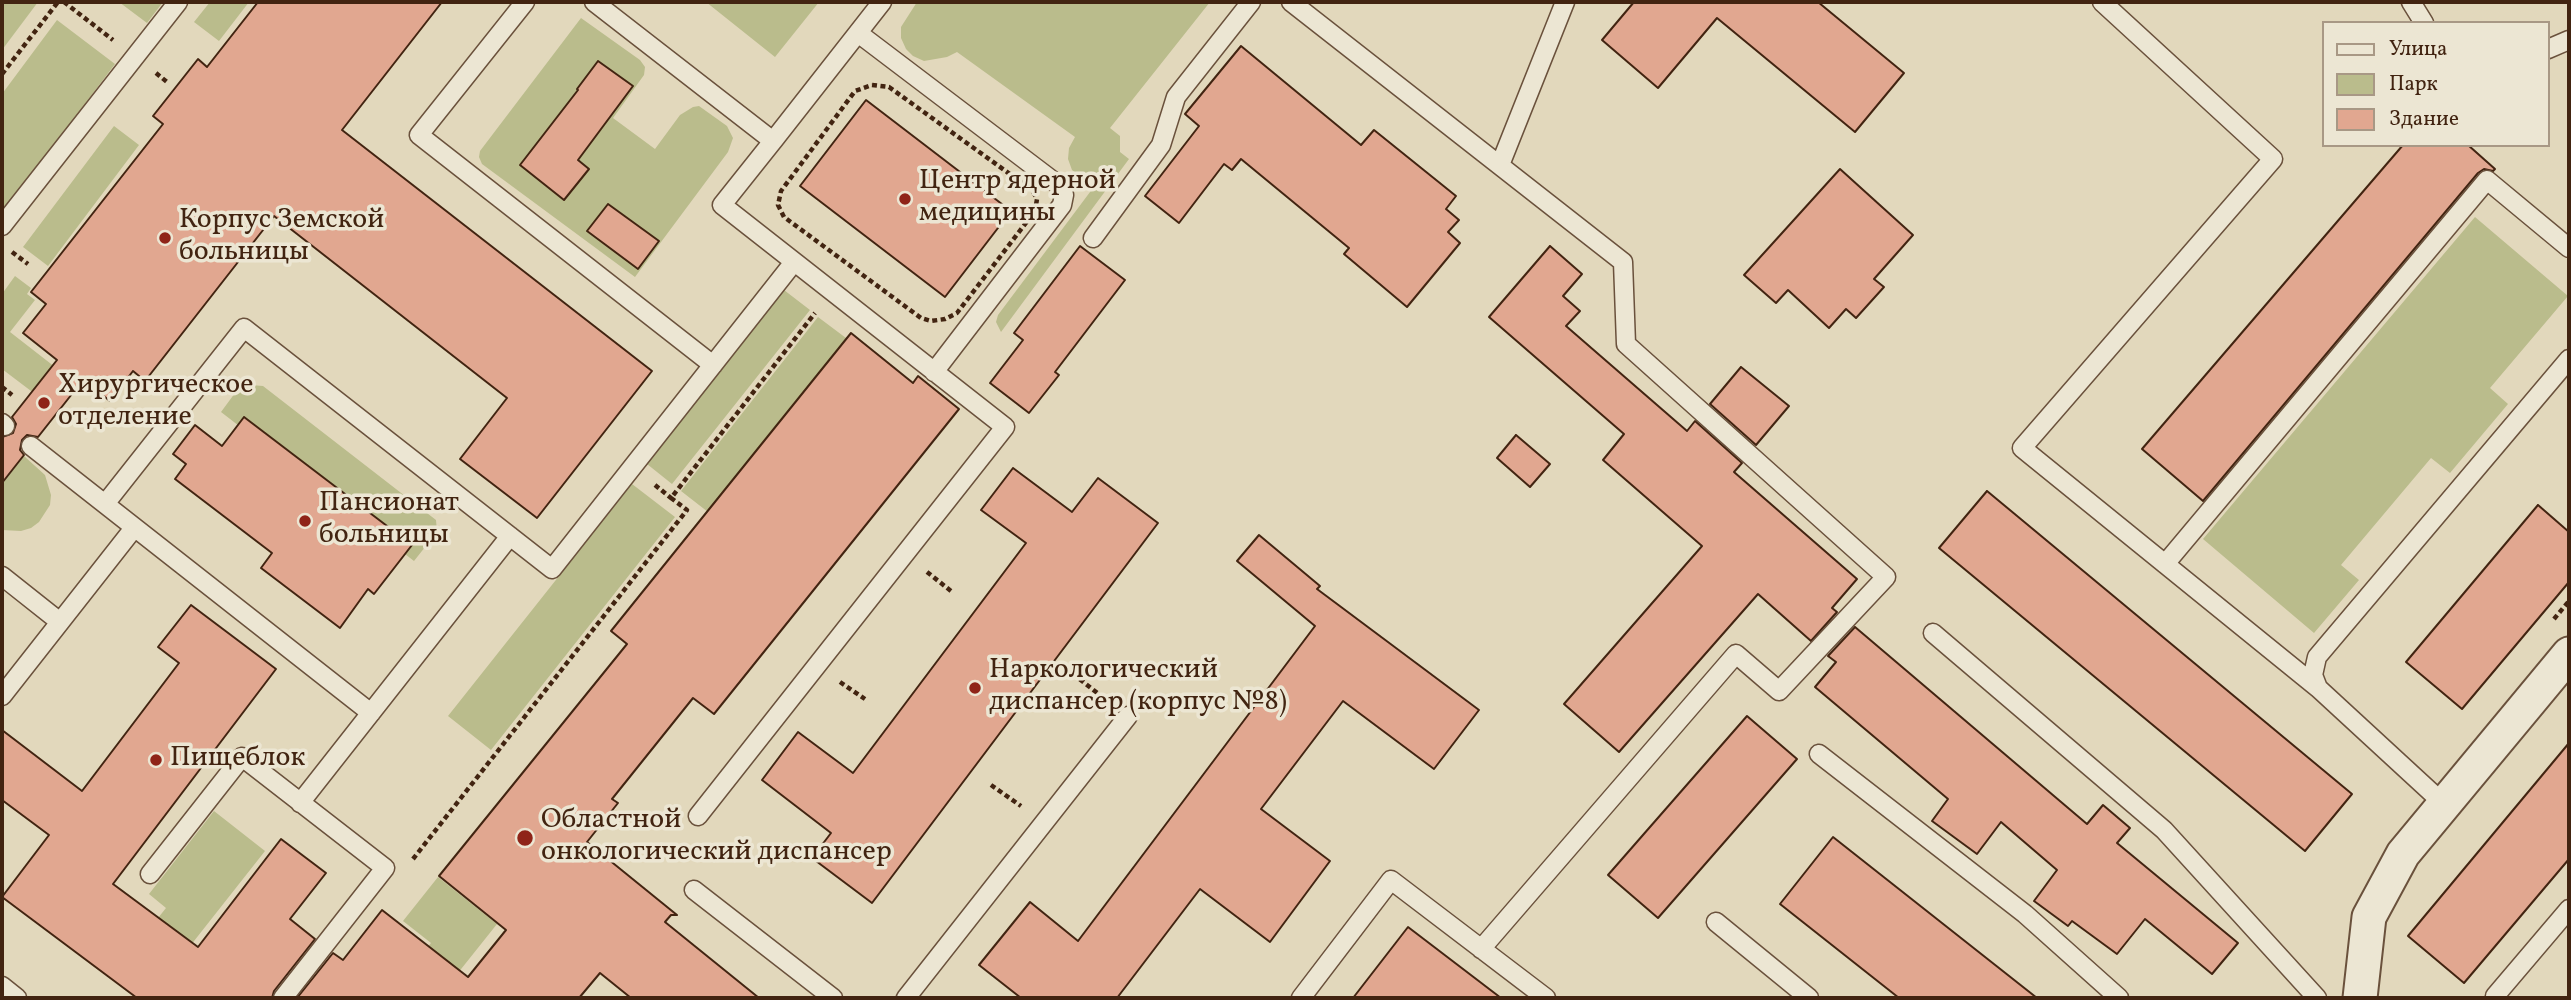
<!DOCTYPE html>
<meta charset="utf-8">
<style>
body{margin:0}
#map{position:relative;width:2571px;height:1000px;overflow:hidden;background:#e2d8bc;font-family:Vollkorn,serif}
canvas{display:block}
.frame{position:absolute;inset:0;border:4px solid #422411;pointer-events:none}
.legend{position:absolute;left:2322px;top:21px;width:228px;height:126px;box-sizing:border-box;background:#ece6d3;border:2px solid #a89885;margin:0;padding:9px 12px;list-style:none;font-size:21px;color:#422411}
.legend li{display:flex;align-items:center;gap:14px;height:35px}
.legend b{width:35px;border:2px solid #a89885}
</style>
<div id="map">
<canvas width="2571" height="1000"></canvas>
<div class="frame"></div>
<ul class="legend">
<li><b style="height:9px;background:#ece6d3"></b>Улица</li>
<li><b style="height:19px;background:#babc8c"></b>Парк</li>
<li><b style="height:19px;background:#e1a790"></b>Здание</li>
</ul>
</div>
<script>
const g = document.querySelector('canvas').getContext('2d');
g.lineJoin = 'round';
function fillPath(path, color) {
  g.fillStyle = color;
  g.fill(path, 'evenodd');
}
function toPath(rows) {
  const path = new Path2D();
  for (const r of rows) {
    path.moveTo(r[0], r[1]);
    for (let i = 2; i < r.length; i += 2) path.lineTo(r[i], r[i + 1]);
  }
  return path;
}
function trace(path, color, width, dash) {
  g.strokeStyle = color;
  g.lineWidth = width;
  g.lineCap = dash ? 'butt' : 'round';
  g.setLineDash(dash || []);
  g.stroke(path);
}
function write(font, color, halo, rows, align = 'center') {
  g.font = font + ' Vollkorn,serif';
  g.lineWidth = 7;
  g.setLineDash([]);
  g.textBaseline = 'middle';
  g.strokeStyle = halo;
  g.fillStyle = color;
  for (const [text, x, y, turn = 0] of rows) {
    g.save();
    g.translate(x, y);
    g.rotate((+turn || 0) * Math.PI / 180);
    g.textAlign = isNaN(turn) ? turn : align;
    if (halo) g.strokeText(text, 0, 0);
    g.fillText(text, 0, 0);
    g.restore();
  }
}
const green = toPath([
 [2,2,38,2,2,50],
 [119,2,163,2,147,23],
 [210,2,249,2,219,41,194,22],
 [706,2,819,2,775,57],
 [917,2,1210,2,1110,128,1120,136,1120,152,1129,159,1001,332,996,322,998,315,1093,188,1072,170,1068,159,1069,148,1075,137,957,52,947,57,924,61,913,56,906,49,901,38,901,27],
 [581,18,640,60,645,67,644,75,613,118,655,149,680,115,693,107,699,106,727,126,733,138,728,152,635,277,482,164,479,157,480,151],
 [57,20,115,64,2,214,2,94],
 [114,126,139,145,48,266,23,247],
 [2475,217,2568,296,2490,388,2508,404,2450,473,2431,458,2341,565,2359,580,2314,633,2203,539],
 [15,276,31,288,27,294,35,300,10,332,55,367,35,394,2,369,2,294],
 [784,290,810,310,672,484,647,464],
 [818,317,846,338,708,512,681,491],
 [251,385,263,386,436,520,437,532,414,561,221,412,235,393],
 [24,456,45,475,51,495,50,505,39,522,31,528,21,531,2,530,2,484],
 [632,484,675,517,491,750,448,716],
 [214,811,265,851,168,974,134,948,166,908,149,894],
 [438,877,497,924,438,998,387,998,431,943,403,921]
]);
const building = toPath([
 [258,2,442,2,342,130,652,371,537,518,460,459,507,398,274,216,145,381,133,371,110,401,83,380,38,437,27,435,22,440,20,450,24,455,2,483,2,437,13,433,16,424,12,417,57,360,23,333,46,304,31,292,163,124,153,116,198,59,207,67,258,2],
 [1634,2,1818,2,1904,73,1855,132,1717,18,1658,88,1602,40,1634,2],
 [1241,46,1361,145,1374,130,1456,196,1446,209,1459,220,1448,232,1460,243,1407,307,1344,254,1349,248,1241,159,1232,170,1224,164,1179,223,1145,196,1199,126,1185,114,1241,46],
 [598,61,633,86,578,160,589,169,564,200,520,165,578,90,577,89,598,61],
 [866,100,1011,211,945,297,800,186,866,100],
 [2403,145,2468,145,2495,169,2493,171,2484,169,2478,173,2203,501,2142,449,2403,145],
 [1840,169,1913,235,1874,279,1884,287,1856,318,1846,309,1829,328,1788,290,1776,303,1744,275,1840,169],
 [608,204,659,241,638,269,587,231,608,204],
 [1080,246,1125,280,1055,372,1059,375,1029,413,990,383,1023,340,1014,333,1080,246],
 [1550,246,1582,274,1563,296,1580,311,1566,326,1687,431,1695,421,1742,463,1734,472,1857,579,1832,608,1837,612,1811,641,1758,594,1619,752,1564,704,1702,546,1603,460,1624,434,1489,317,1550,246],
 [851,333,913,383,918,376,959,409,714,714,693,698,612,799,618,803,587,842,677,915,671,915,665,922,759,998,631,998,600,973,579,998,297,998,333,953,343,960,382,910,468,977,506,930,439,876,627,644,611,631,851,333],
 [1741,367,1789,406,1756,445,1710,404,1741,367],
 [244,417,412,545,374,594,368,589,340,628,261,568,272,553,175,479,186,464,173,454,195,425,222,446,244,417],
 [1516,435,1550,464,1530,487,1497,458,1516,435],
 [1013,468,1072,512,1098,478,1158,523,872,903,812,858,831,833,762,780,798,732,853,773,1026,543,981,510,1013,468],
 [1987,491,2352,794,2305,851,1939,548,1987,491],
 [2538,505,2569,532,2569,582,2462,709,2406,662,2538,505],
 [1259,535,1320,586,1317,589,1479,710,1434,769,1343,701,1261,809,1330,861,1270,942,1200,889,1117,998,1021,998,979,965,1030,902,1078,941,1315,626,1237,561,1259,535],
 [191,605,276,669,113,884,198,947,281,839,326,873,290,919,315,939,274,991,272,998,137,998,2,897,49,835,2,800,2,730,82,791,179,663,158,647,191,605],
 [1855,627,2087,824,2103,805,2130,828,2117,843,2238,943,2212,974,2145,919,2117,954,2072,921,2068,926,2034,901,2057,870,2001,822,1977,854,1932,821,1948,799,1815,687,1836,662,1828,656,1855,627],
 [1747,716,1797,759,1658,918,1608,875,1747,716],
 [2569,743,2569,859,2464,983,2408,936,2569,743],
 [1833,837,2037,998,1899,998,1780,904,1833,837],
 [1408,927,1501,998,1353,998,1408,927]
]);
const path = toPath([
 [64,2,113,40],
 [156,73,167,82],
 [2,74,58,2],
 [872,85,889,87,1032,190,1037,199,1035,211,957,313,945,319,931,321,921,318,784,217,778,205,781,191,855,91,872,85],
 [12,252,28,264],
 [2,387,12,395],
 [655,485,671,498],
 [927,572,951,591],
 [2554,619,2569,601],
 [1073,674,1105,699],
 [840,682,865,699],
 [991,785,1021,806],
 [413,859,687,510,671,498,815,313]
]);
const service = toPath([
 [525,2,419,135,713,365],
 [594,2,773,141,722,205,1005,427,698,816],
 [1291,2,1623,262,1626,344,1886,577,1779,691,1736,654,1481,949],
 [2102,2,2273,159,2022,448,2318,688],
 [2411,2,2424,23],
 [858,33,1061,187,1064,195,1062,205,934,372],
 [2548,49,2569,40],
 [773,141,882,2],
 [1500,165,1565,2],
 [2,226,178,2],
 [1093,238,1161,145,1176,97,1251,2],
 [2,423,5,426],
 [31,446,371,713],
 [105,504,244,328,552,569,794,262],
 [2165,564,2487,180,2569,248],
 [2,576,60,622],
 [1933,633,2164,830,2317,998],
 [2,696,134,528],
 [1819,754,2025,914,2119,998],
 [300,803,510,536],
 [2445,805,2318,688,2313,675,2317,657,2569,359],
 [150,874,242,757,385,868,283,998],
 [694,890,833,998],
 [1716,922,1809,998],
 [2,986,17,998],
 [2495,996,2569,909],
 [906,998,1128,716],
 [1301,998,1391,880,1546,998]
]);
const minor = toPath([
 [2360,998,2369,917,2403,854,2569,654]
]);
const markers = [
 [905,199,7,"#8f2418"],
 [165,238,7,"#8f2418"],
 [44,403,7,"#8f2418"],
 [305,521,7,"#8f2418"],
 [975,688,7,"#8f2418"],
 [156,760,7,"#8f2418"],
 [525,838,9,"#8f2418"]
];
const poiNames = [
 ["Центр ядерной",919,183],
 ["медицины",919,215],
 ["Корпус Земской",179,222],
 ["больницы",179,254],
 ["Хирургическое",58,387],
 ["отделение",58,419],
 ["Пансионат",319,505],
 ["больницы",319,537],
 ["Наркологический",989,672],
 ["диспансер (корпус №8)",989,704],
 ["Пищеблок",170,760],
 ["Областной",541,822],
 ["онкологический диспансер",541,854]
];
fillPath(green, '#babc8c');
fillPath(building, '#e1a790');
trace(building, '#422411', 2);
trace(service, '#6a513c', 21);
trace(minor, '#6a513c', 37);
trace(path, '#422411', 4.5, [5, 3.5]);
trace(service, '#ece6d3', 18);
trace(minor, '#ece6d3', 33);
for (const [x, y, r, color] of markers) {
  const dot = new Path2D();
  dot.arc(x, y, r, 0, 2 * Math.PI);
  g.fillStyle = color;
  g.fill(dot);
  trace(dot, '#ece6d3', 2.5);
}
write('28px', '#422411', '#ece6d3', poiNames, 'left');
</script>
